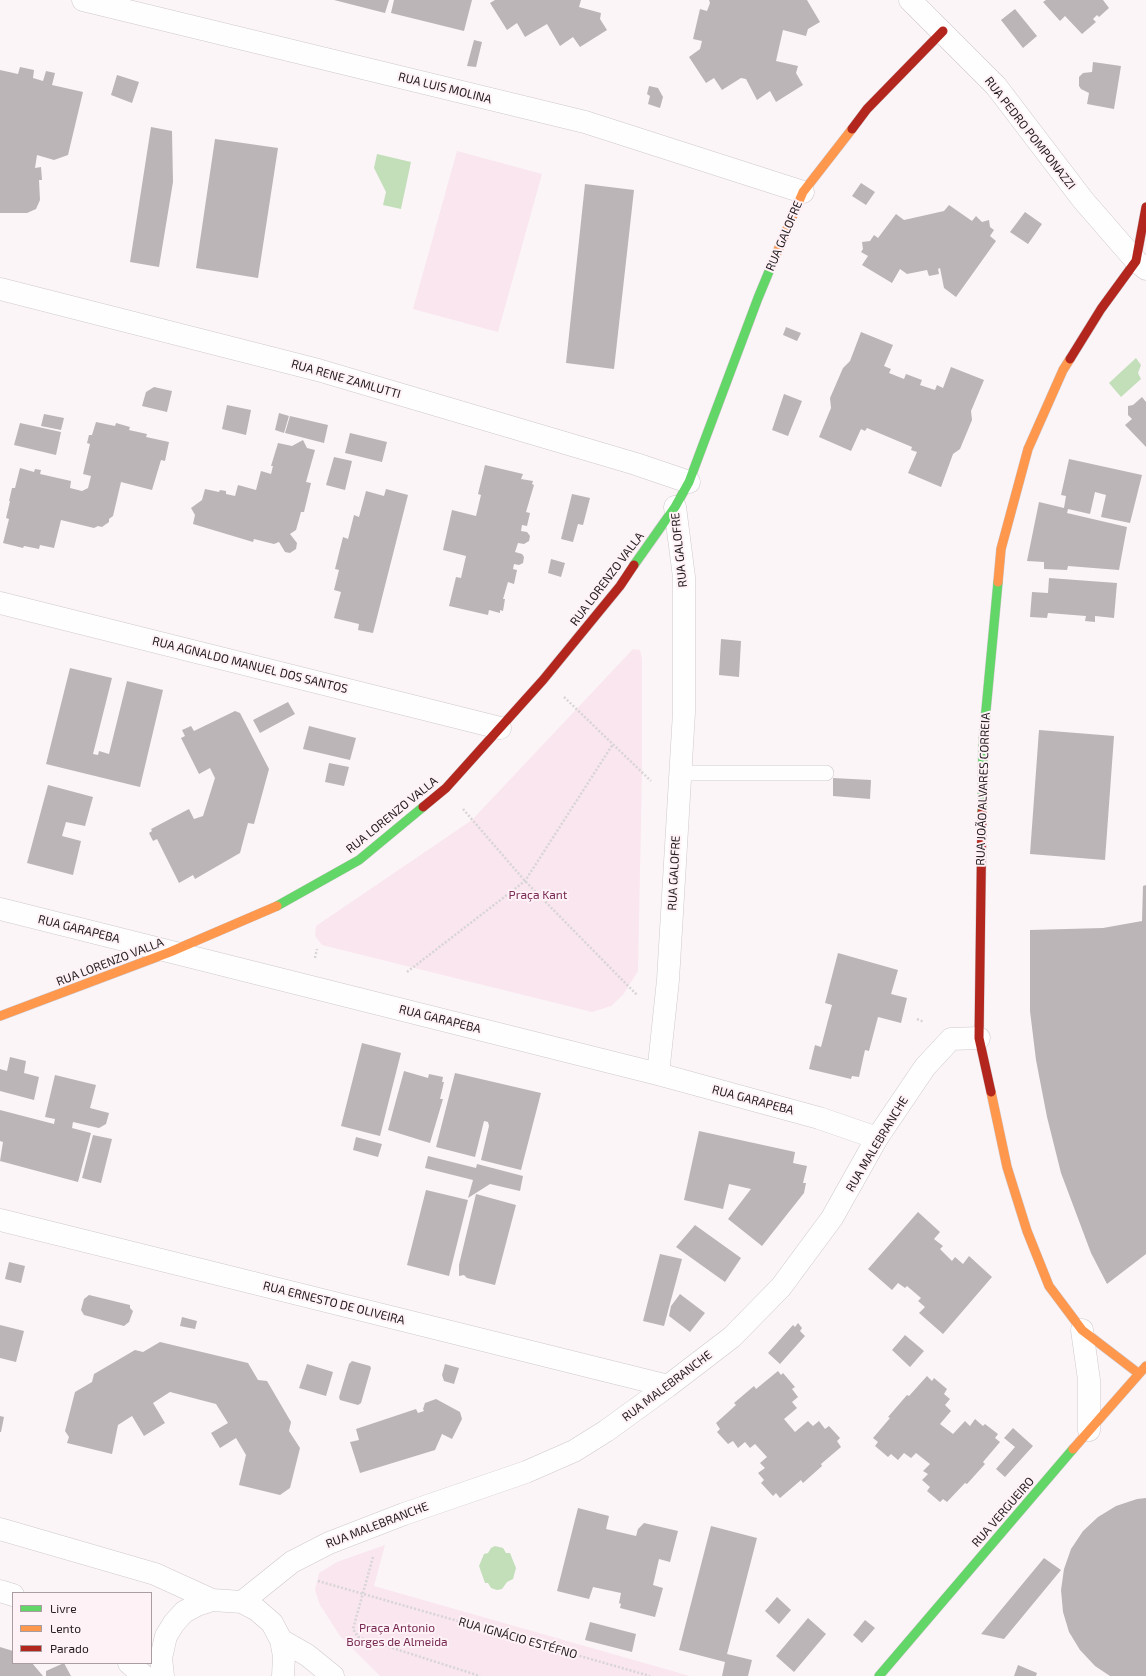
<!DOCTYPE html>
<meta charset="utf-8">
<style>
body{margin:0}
#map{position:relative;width:1146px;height:1676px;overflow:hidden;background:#fbf5f8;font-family:"Exo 2",sans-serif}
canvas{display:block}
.legend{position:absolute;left:12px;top:1592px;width:140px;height:72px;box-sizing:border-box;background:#fef2f7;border:1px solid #a89ea2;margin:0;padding:5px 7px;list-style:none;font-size:12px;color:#282123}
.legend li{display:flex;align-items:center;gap:8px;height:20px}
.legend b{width:20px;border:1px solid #a89ea2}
</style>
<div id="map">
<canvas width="1146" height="1676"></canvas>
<ul class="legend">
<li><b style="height:5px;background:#63d668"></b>Livre</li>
<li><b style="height:5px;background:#ff974d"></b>Lento</li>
<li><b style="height:5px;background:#b3261e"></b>Parado</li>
</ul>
</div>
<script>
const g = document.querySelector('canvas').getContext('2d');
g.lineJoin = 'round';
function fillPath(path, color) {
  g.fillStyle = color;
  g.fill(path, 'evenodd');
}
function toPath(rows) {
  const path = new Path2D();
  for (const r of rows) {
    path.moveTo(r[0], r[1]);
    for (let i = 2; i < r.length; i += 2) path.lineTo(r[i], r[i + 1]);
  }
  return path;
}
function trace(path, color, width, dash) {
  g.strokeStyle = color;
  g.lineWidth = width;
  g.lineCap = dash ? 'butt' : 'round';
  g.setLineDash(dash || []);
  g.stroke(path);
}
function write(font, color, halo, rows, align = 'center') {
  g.font = font + ' "Exo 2",sans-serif';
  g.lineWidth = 4;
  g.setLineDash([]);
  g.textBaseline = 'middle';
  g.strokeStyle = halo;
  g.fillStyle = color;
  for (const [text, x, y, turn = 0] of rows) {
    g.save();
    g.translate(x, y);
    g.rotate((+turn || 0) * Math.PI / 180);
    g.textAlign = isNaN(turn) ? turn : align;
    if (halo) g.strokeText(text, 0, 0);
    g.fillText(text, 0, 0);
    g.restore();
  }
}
const green = toPath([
 [457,151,542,174,498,332,413,309],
 [633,649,640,650,642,659,642,772,638,971,623,995,611,1006,592,1012,322,945,315,936,316,926,472,820],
 [385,1545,374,1586,690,1676,380,1676,340,1636,320,1605,315,1590,319,1573,337,1562]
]);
const water = toPath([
 [377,154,411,162,401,209,383,205,386,192,374,168],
 [1136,358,1141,365,1138,373,1141,379,1121,397,1109,383],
 [495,1546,503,1548,506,1553,510,1553,516,1568,513,1579,507,1582,502,1589,497,1590,491,1588,488,1583,485,1583,479,1566,484,1554,488,1553,491,1548]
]);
const building = toPath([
 [334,0,389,0,385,13],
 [394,0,472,0,464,31,391,13],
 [495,0,581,0,579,7,601,13,600,19,607,30,580,47,573,37,560,46,547,24,525,37,517,23,507,30,490,3],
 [709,0,807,0,820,22,808,29,806,36,783,30,776,61,798,66,796,73,803,85,776,102,770,91,757,100,746,79,741,78,722,90,714,78,706,83,689,57,700,49,702,41,693,39,700,9,707,11,710,3],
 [1046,0,1103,0,1109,8,1099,17,1097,15,1093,19,1096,22,1082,34,1065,16,1060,21,1043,2],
 [1015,9,1037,36,1023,48,1001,20],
 [474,40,482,42,476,67,467,66],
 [1093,62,1121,66,1114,109,1087,104,1089,93,1081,89,1079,86,1079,77,1083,73,1092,72],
 [20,67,34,70,33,78,43,81,46,71,55,73,52,85,83,92,68,155,54,160,37,155,35,168,41,167,42,180,39,180,40,200,36,209,27,213,0,213,0,70,18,74],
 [117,75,139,82,132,103,111,95],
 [649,86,658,88,663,97,660,108,648,104,650,96,647,94],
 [151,127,172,131,173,182,159,267,130,262],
 [215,139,278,148,258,278,196,268],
 [861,183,875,192,866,205,852,196],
 [585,184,634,190,614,369,566,363],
 [949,205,972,221,976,216,982,222,989,220,990,227,994,230,990,236,996,241,956,297,944,288,940,268,938,269,939,274,929,276,927,270,907,274,900,269,892,283,862,265,868,256,861,252,863,249,862,242,870,241,874,235,878,238,896,214,904,220,944,211],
 [1025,212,1042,224,1028,244,1010,232],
 [786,327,801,333,797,341,783,335],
 [861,332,893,345,884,366,891,369,889,373,904,379,906,374,922,380,920,385,935,390,937,385,943,388,951,367,984,380,971,411,972,420,960,449,953,454,941,487,908,473,917,452,911,450,912,447,867,428,865,431,861,429,851,451,819,437,831,408,830,398,843,368,850,361],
 [154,387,172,391,167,412,142,406,146,392],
 [784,394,802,401,788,436,772,430],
 [1142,397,1146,402,1146,447,1125,425,1132,419,1128,415,1128,406,1133,405],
 [227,405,251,410,246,435,222,429],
 [279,413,289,416,284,433,275,430],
 [44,414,64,418,61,430,41,426],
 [290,416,328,425,324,443,285,433],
 [96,422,115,426,116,423,130,427,129,430,147,434,146,437,169,442,165,461,161,460,152,490,121,482,113,516,109,519,109,522,102,527,98,526,94,528,61,520,54,548,40,545,39,549,24,546,23,548,3,543,9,519,6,518,10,501,9,501,12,488,15,488,20,468,34,472,35,469,41,470,40,474,71,481,70,488,82,491,88,488,91,476,83,474,90,444,87,443,89,435,92,435],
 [20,423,61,432,56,455,14,445],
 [350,433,387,442,382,462,345,453],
 [303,440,307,448,315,450,306,482,311,483,304,512,301,512,296,530,290,534,297,543,296,549,290,553,285,552,279,542,274,544,254,539,253,542,193,524,195,515,191,508,202,500,205,489,219,492,220,490,226,491,226,494,235,496,238,485,256,490,261,471,271,474,273,466,271,466,278,443,292,446],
 [334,457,352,461,345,490,326,485],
 [1069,459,1142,475,1130,523,1101,517,1106,495,1095,492,1090,514,1068,509,1067,513,1127,527,1119,570,1068,566,1067,570,1044,569,1044,562,1027,561,1039,502,1064,508,1066,496,1061,495],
 [485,465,523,474,521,479,533,481,532,484,534,485,526,512,530,513,527,526,522,525,521,531,527,532,530,536,529,541,524,544,518,543,515,552,522,554,524,557,523,563,519,565,514,564,513,569,517,570,514,584,508,582,503,599,505,599,503,611,500,610,500,613,489,610,488,615,449,606,456,577,461,578,466,556,443,550,452,510,476,516,481,495,478,494],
 [386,489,408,495,373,633,358,630,359,624,334,618,341,592,334,590,339,570,335,569,343,537,348,539,354,515,359,517,366,491,384,496],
 [572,494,590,498,583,525,578,524,573,542,561,539],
 [551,559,565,563,561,577,548,573],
 [1049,578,1117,583,1114,618,1095,616,1095,622,1085,621,1086,616,1048,613,1047,618,1030,617,1032,592,1048,593],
 [721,639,741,641,739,677,719,675],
 [70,668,112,678,93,754,98,755,99,751,109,754,127,681,163,690,140,787,46,764],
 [288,702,295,714,260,733,253,720],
 [235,711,240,713,269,769,254,824,248,823,240,853,195,879,193,875,179,883,157,839,153,841,149,833,152,831,151,829,189,809,194,819,203,816,215,778,210,768,199,774,181,738,185,736,182,730,191,726,194,731],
 [309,726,356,738,350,760,303,749],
 [1039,730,1114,736,1105,860,1030,854],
 [329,763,349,767,344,786,325,782],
 [833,778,871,780,870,799,833,796],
 [48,785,93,797,85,826,66,822,62,836,81,841,73,875,27,863],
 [1146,885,1146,1254,1107,1284,1091,1253,1061,1173,1047,1117,1036,1060,1030,1011,1030,930,1103,928,1142,921,1143,886],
 [838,953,898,970,891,994,907,998,901,1023,878,1017,869,1051,865,1050,859,1077,852,1076,851,1079,809,1069,815,1045,821,1047,832,1005,825,1003],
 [362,1043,401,1053,380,1136,341,1126],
 [10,1057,26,1061,24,1073,39,1077,34,1100,0,1091,0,1069,7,1071],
 [404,1071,428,1078,429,1074,443,1077,442,1082,444,1082,440,1099,443,1099,430,1143,388,1130],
 [455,1073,541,1093,521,1170,481,1160,489,1126,488,1122,484,1121,475,1157,436,1147],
 [55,1075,96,1085,90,1108,109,1113,106,1124,99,1128,73,1122,72,1128,91,1133,78,1182,0,1161,3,1142,0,1141,0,1110,54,1124,55,1119,45,1117],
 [699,1131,795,1152,793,1163,807,1166,803,1183,806,1183,804,1193,762,1246,728,1219,751,1189,729,1184,723,1209,684,1200],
 [93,1135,112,1139,101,1183,82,1178],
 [356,1137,382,1144,378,1157,353,1150],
 [428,1156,476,1168,477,1164,523,1176,520,1191,490,1184,468,1198,473,1180,425,1168],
 [426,1190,468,1200,449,1276,407,1265],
 [476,1194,516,1205,495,1285,467,1278,464,1275,459,1276,459,1265],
 [918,1212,940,1232,934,1239,943,1246,940,1249,952,1261,955,1257,963,1264,969,1256,992,1277,943,1334,919,1313,925,1307,918,1301,921,1298,907,1286,905,1288,898,1283,892,1290,868,1269],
 [695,1225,741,1258,725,1282,676,1247],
 [660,1254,682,1259,664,1326,643,1321],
 [9,1262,25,1266,21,1283,5,1279],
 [680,1294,705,1313,690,1332,669,1316,671,1306],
 [89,1295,130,1305,130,1308,133,1311,129,1322,124,1326,84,1315,81,1310,84,1299],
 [182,1317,197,1321,195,1329,180,1326],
 [798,1323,802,1328,800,1331,805,1336,780,1364,768,1353,793,1325,795,1327],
 [0,1325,24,1331,16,1362,0,1358],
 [905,1335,924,1351,910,1367,892,1350],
 [160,1342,248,1363,258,1380,267,1381,291,1422,289,1431,300,1448,290,1488,280,1495,239,1485,246,1455,236,1438,220,1448,211,1433,228,1423,216,1404,170,1392,153,1403,165,1423,144,1436,132,1416,118,1425,112,1454,67,1443,69,1437,65,1431,75,1392,92,1382,94,1374,135,1350,143,1352],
 [352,1361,370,1366,371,1368,361,1403,358,1405,340,1400,339,1397,349,1364],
 [307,1364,333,1372,326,1396,299,1388],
 [445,1364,459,1368,454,1384,444,1381,442,1375],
 [778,1371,781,1375,783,1373,795,1387,792,1389,798,1397,792,1402,797,1408,784,1419,795,1432,808,1421,813,1426,819,1421,825,1429,829,1426,840,1438,837,1441,841,1447,821,1464,822,1466,803,1483,801,1480,780,1498,776,1493,773,1496,761,1483,764,1480,758,1473,765,1468,760,1463,767,1457,755,1444,750,1448,745,1442,738,1448,733,1441,728,1444,717,1432,720,1429,716,1423,736,1405,734,1403,754,1386,756,1389],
 [927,1376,932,1381,934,1378,947,1389,944,1394,950,1399,945,1405,951,1411,940,1424,953,1434,965,1421,970,1426,975,1419,983,1426,985,1424,998,1434,995,1438,1000,1442,983,1462,985,1464,967,1484,965,1483,947,1502,943,1499,940,1502,927,1491,930,1487,922,1480,928,1474,923,1471,930,1464,916,1453,911,1458,904,1453,898,1460,891,1454,888,1457,875,1446,878,1442,873,1438,890,1418,888,1417,907,1395,909,1396],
 [436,1399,460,1412,462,1419,452,1439,442,1434,435,1450,360,1473,350,1442,359,1440,356,1429,416,1409,418,1413,424,1411,423,1409,425,1403],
 [0,1416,4,1417,1,1432,0,1432],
 [1013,1428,1033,1446,1005,1477,996,1469,1015,1447,1004,1438],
 [1146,1498,1146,1676,1110,1676,1095,1666,1080,1650,1069,1632,1063,1612,1061,1590,1064,1569,1071,1549,1083,1531,1098,1517,1116,1506,1137,1499],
 [578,1508,609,1516,606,1529,636,1536,638,1529,644,1523,678,1531,670,1562,659,1559,653,1585,663,1588,655,1617,620,1608,621,1604,619,1603,621,1593,593,1587,589,1599,557,1591],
 [711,1526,757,1538,727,1654,752,1660,748,1676,722,1676,725,1662,679,1650],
 [1044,1558,1061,1570,1004,1639,981,1634],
 [777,1597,791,1610,779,1624,765,1611],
 [808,1618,826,1634,794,1672,776,1656],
 [865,1620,875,1628,862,1643,853,1635],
 [590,1622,636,1634,632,1652,585,1640],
 [0,1647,13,1651,13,1663,32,1663,43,1676,0,1676],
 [64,1663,71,1676,46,1676,46,1671],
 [1018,1665,1037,1673,1036,1676,1014,1676]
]);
const path = toPath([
 [564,697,651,781],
 [463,809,525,881,637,995],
 [315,958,317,949],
 [407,972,525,881,613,744],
 [917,1019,924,1022],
 [373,1557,353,1629,358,1637,480,1676],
 [318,1581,650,1676]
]);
const lane = toPath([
 [679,773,826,773]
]);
const street = toPath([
 [83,0,585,122,803,192],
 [910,0,996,86,1083,200,1136,261,1146,269],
 [0,289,318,370,636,464,689,482],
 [0,603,500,728],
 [0,909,658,1074,819,1118,877,1138],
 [658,1074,668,980,684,712,684,577,675,507],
 [0,1220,668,1386],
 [1082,1330,1089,1380,1089,1430],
 [0,1529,155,1574,212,1600],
 [0,1591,13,1595],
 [242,1602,292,1562,329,1543,404,1514,526,1472,574,1451,606,1431,668,1386,732,1337,781,1287,832,1218,877,1138,925,1067,951,1039,979,1038],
 [281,1640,307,1655,333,1676],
 [129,1663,144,1676],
 [163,1676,161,1658,166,1636,174,1623,184,1612,197,1605,212,1600,242,1602,257,1610,272,1623,281,1640,284,1656,283,1676]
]);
const fast = toPath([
 [634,565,675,507,689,482,758,298,775,257],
 [982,812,983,742,998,582],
 [277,906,359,860,423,807],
 [879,1676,1073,1449]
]);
const slow = toPath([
 [775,257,803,192,852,129],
 [998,582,1001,549,1028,449,1063,370,1070,359],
 [0,1016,170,952,277,906],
 [991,1092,1007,1167,1027,1231,1049,1286,1082,1330,1138,1373],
 [1073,1449,1146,1366]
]);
const jam = toPath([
 [852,129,867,109,943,31],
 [1070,359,1101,309,1136,261,1146,207],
 [423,807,446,788,543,680,620,586,634,565],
 [982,812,979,1038,991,1092]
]);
const streetNames = [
 ["RUA LUIS MOLINA",445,88,14],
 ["RUA PEDRO POMPONAZZI",1030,133,52],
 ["RUA GALOFRE",784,236,-67],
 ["RUA RENE ZAMLUTTI",346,379,16],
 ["RUA GALOFRE",679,550,-96],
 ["RUA LORENZO VALLA",607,579,-53],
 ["RUA AGNALDO MANUEL DOS SANTOS",250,665,14],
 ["RUA JOÃO ALVARES CORREIA",983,789,-88],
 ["RUA LORENZO VALLA",392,815,-39],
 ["RUA GALOFRE",674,873,-87],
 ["RUA GARAPEBA",79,929,14],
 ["RUA LORENZO VALLA",110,962,-21],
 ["RUA GARAPEBA",440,1019,14],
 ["RUA GARAPEBA",753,1100,15],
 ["RUA MALEBRANCHE",877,1144,-59],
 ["RUA ERNESTO DE OLIVEIRA",334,1303,14],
 ["RUA MALEBRANCHE",667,1386,-37],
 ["RUA VERGUEIRO",1003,1512,-49],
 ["RUA MALEBRANCHE",377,1525,-21],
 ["RUA IGNÁCIO ESTÉFNO",518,1638,16]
];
const parkNames = [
 ["Praça Kant",538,895],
 ["Praça Antonio",397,1628],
 ["Borges de Almeida",397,1642]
];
fillPath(green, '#fae6ee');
fillPath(water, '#c2dfb9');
fillPath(building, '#bbb5b7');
trace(lane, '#cfc8cb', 16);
trace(street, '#cfc8cb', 23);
trace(fast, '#cfc8cb', 10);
trace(slow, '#cfc8cb', 10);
trace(jam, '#cfc8cb', 10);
trace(path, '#d7d5d6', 2.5, [2, 2]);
trace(lane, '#fefefe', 15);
trace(street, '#fefefe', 22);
trace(fast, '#63d668', 9);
trace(slow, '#ff974d', 9);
trace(jam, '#b3261e', 9);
write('12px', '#282123', '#fef2f7', streetNames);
write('12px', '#792b53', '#fef2f7', parkNames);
</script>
